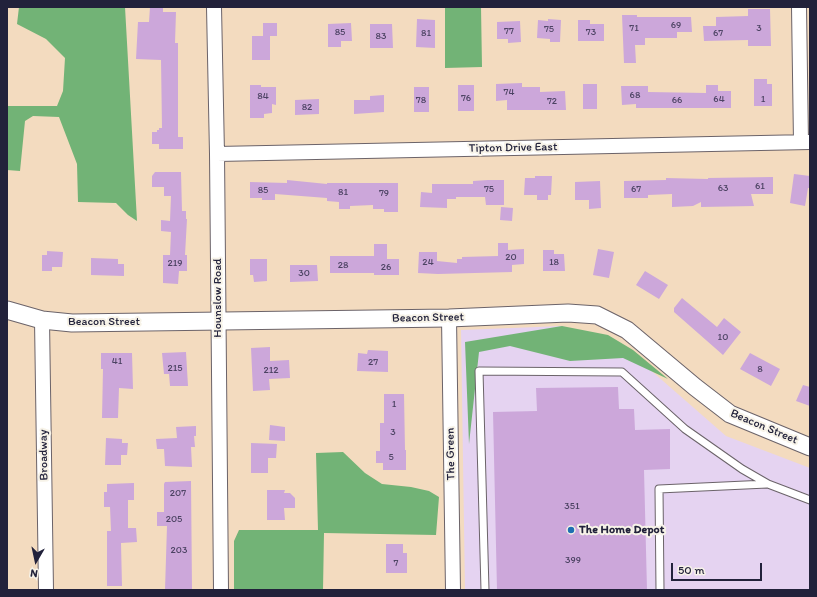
<!DOCTYPE html>
<style>
body{margin:0}
#map{position:relative;width:817px;height:597px;overflow:hidden;background:#f3dbbf;font-family:Itim,sans-serif}
canvas{display:block}
.frame{position:absolute;inset:0;border:8px solid #22223b;pointer-events:none}
.north{position:absolute;left:16px;top:541px;width:40px;height:40px;-webkit-text-stroke:3px #f7f3e8;paint-order:stroke;rotate:189deg;font-size:11px;font-weight:700;line-height:16px;text-align:center;color:#22223b}
.north::after{content:'';display:block;margin:auto;width:14px;height:18px;background:#22223b;clip-path:polygon(50% 0,100% 100%,50% 72%,0 100%)}
.scale{position:absolute;left:671px;top:563px;width:91px;height:18px;box-sizing:border-box;border:2px solid #22223b;border-top:0;padding-left:5px;font-size:12px;line-height:14px;white-space:nowrap;color:#22223b;-webkit-text-stroke:3px #f7f3e8;paint-order:stroke}
</style>
<div id="map">
<canvas width="817" height="597"></canvas>
<div class="frame"></div>
<div class="north">N</div>
<div class="scale">50 m</div>
</div>
<script>
const g = document.querySelector('canvas').getContext('2d');
g.lineJoin = 'round';
function fillPath(path, color) {
  g.fillStyle = color;
  g.fill(path, 'evenodd');
}
function toPath(rows) {
  const path = new Path2D();
  for (const r of rows) {
    path.moveTo(r[0], r[1]);
    for (let i = 2; i < r.length; i += 2) path.lineTo(r[i], r[i + 1]);
  }
  return path;
}
function trace(path, color, width, dash) {
  g.strokeStyle = color;
  g.lineWidth = width;
  g.lineCap = dash ? 'butt' : 'round';
  g.setLineDash(dash || []);
  g.stroke(path);
}
function write(font, color, halo, rows, align = 'center') {
  g.font = font + ' Itim,sans-serif';
  g.lineWidth = 4;
  g.setLineDash([]);
  g.textBaseline = 'middle';
  g.strokeStyle = halo;
  g.fillStyle = color;
  for (const [text, x, y, turn = 0] of rows) {
    g.save();
    g.translate(x, y);
    g.rotate((+turn || 0) * Math.PI / 180);
    g.textAlign = isNaN(turn) ? turn : align;
    if (halo) g.strokeText(text, 0, 0);
    g.fillText(text, 0, 0);
    g.restore();
  }
}
const built = toPath([
 [562,326,623,346,726,436,810,468,810,590,465,590,461,330]
]);
const forest = toPath([
 [19,7,125,7,137,221,128,215,116,203,78,202,77,164,59,117,33,116,25,121,20,171,7,170,7,106,57,106,63,91,65,58,46,39,17,24],
 [445,7,481,7,482,67,445,68],
 [562,326,608,335,633,350,668,379,623,358,570,361,510,346,479,352,469,444,465,342],
 [343,452,365,473,382,484,411,487,429,491,439,497,436,535,324,533,323,590,234,590,234,541,239,530,318,530,316,453]
]);
const building = toPath([
 [150,7,163,7,163,12,176,12,175,43,178,43,178,137,183,137,183,149,159,149,159,144,152,144,152,132,157,132,157,130,159,130,159,128,162,128,161,60,136,59,138,22,149,22],
 [748,9,770,9,771,46,748,46,748,40,704,41,703,26,716,26,716,17,748,16],
 [622,15,637,15,637,17,691,17,692,32,677,32,677,38,645,38,645,45,635,45,636,63,624,63],
 [417,19,435,20,435,48,416,47],
 [548,19,561,20,560,42,550,42,550,39,537,38,538,20,548,21],
 [578,20,590,20,590,24,604,24,604,41,578,41],
 [520,21,521,42,508,43,508,39,497,39,497,22],
 [263,23,277,23,277,36,263,36],
 [351,23,352,41,341,41,341,47,328,47,328,24],
 [370,24,392,24,393,48,370,48],
 [252,36,270,36,270,60,252,60],
 [754,79,767,79,767,84,772,84,772,106,754,106],
 [522,83,522,87,540,87,540,92,565,91,566,110,507,110,507,100,496,101,496,84],
 [583,84,597,84,597,109,583,109],
 [250,85,261,85,261,87,276,87,276,105,272,104,272,113,264,114,264,118,250,118],
 [458,85,474,85,474,111,458,111],
 [706,85,718,85,718,91,731,91,731,108,636,108,636,104,622,105,621,86,648,86,648,92,706,93],
 [414,87,429,87,429,112,414,112],
 [384,95,384,112,354,114,354,100,370,100,370,96],
 [319,99,319,114,295,115,295,100],
 [155,172,181,172,182,211,186,211,186,219,187,219,185,255,187,255,187,271,179,271,178,284,163,283,163,255,170,255,171,232,161,231,161,220,170,221,171,196,164,196,164,187,152,187,152,176],
 [794,174,810,176,810,188,808,188,805,206,790,203],
 [535,176,552,176,551,195,548,195,548,200,537,200,537,195,524,195,525,178,535,178],
 [773,177,773,194,751,194,754,206,701,207,701,202,693,206,672,207,672,194,648,195,648,198,624,198,624,181,666,180,666,178,708,179,708,178],
 [287,180,327,184,327,183,398,183,398,212,384,212,384,209,373,209,373,205,350,206,350,209,339,209,339,202,327,201,327,198,275,194,275,200,262,200,262,198,250,198,250,182,287,183],
 [488,180,504,180,504,205,486,205,485,197,456,197,456,199,447,199,447,208,420,207,421,192,432,193,432,184,473,184,473,181],
 [600,181,601,208,589,209,589,200,575,200,575,182],
 [501,207,513,208,512,221,500,220],
 [498,243,508,243,508,250,524,249,524,264,512,265,512,272,438,274,418,273,419,252,437,252,437,261,457,263,457,259,462,259,462,257,498,256],
 [374,244,387,244,387,259,399,259,399,275,374,275,374,273,330,273,330,256,374,256],
 [598,249,614,252,609,278,593,275],
 [543,250,554,250,554,254,564,254,565,271,543,271],
 [47,251,63,252,62,267,52,267,52,271,42,271,42,255,47,255],
 [91,258,118,259,118,264,124,264,124,276,91,275],
 [250,259,267,259,267,281,254,282,253,275,250,275],
 [290,265,317,265,318,281,290,282],
 [645,271,668,285,659,299,636,285],
 [682,298,717,327,724,318,741,332,723,355,674,312,674,308],
 [270,347,270,361,289,360,290,378,269,379,270,390,253,391,251,348],
 [368,350,388,351,388,372,357,371,358,353,367,354],
 [186,352,188,386,170,386,169,374,164,374,162,353],
 [101,353,132,353,133,389,119,388,118,418,102,418,103,369,101,369],
 [750,353,780,369,771,386,740,369],
 [803,385,810,387,810,406,796,401],
 [618,387,619,409,634,409,635,430,670,429,670,469,644,470,647,590,497,590,493,412,537,411,536,388],
 [384,394,404,394,405,450,406,450,406,470,383,470,383,463,376,463,376,451,380,451,380,423,384,423],
 [270,425,285,427,285,441,269,440],
 [196,426,196,436,194,436,195,447,191,447,192,467,165,466,164,449,157,449,156,439,177,438,176,427],
 [106,438,122,439,122,443,128,443,127,455,121,455,121,465,105,465],
 [251,443,277,444,276,458,268,458,268,473,251,473],
 [191,481,192,590,165,590,167,526,157,526,157,512,164,512,164,484,165,482],
 [134,483,134,500,128,500,128,528,136,528,137,542,121,543,122,586,107,586,107,531,111,531,110,507,104,507,104,492,107,492,107,484],
 [267,490,285,490,284,493,290,493,295,498,295,508,284,508,285,520,267,520],
 [386,544,403,544,403,553,407,553,407,573,386,573]
]);
const service = toPath([
 [485,590,479,371,622,372,685,429,742,469,768,484,810,500],
 [660,590,659,489,767,484]
]);
const minor = toPath([
 [214,7,217,154,221,590],
 [799,7,801,142],
 [217,154,810,142],
 [449,318,453,590],
 [42,320,46,590]
]);
const tertiary = toPath([
 [7,310,42,320,72,323,449,318,568,313,597,315,627,330,695,387,730,414,810,447]
]);
const markers = [
 [571,530,4,"#1f6fb2"]
];
const numberNames = [
 ["69",676,25],
 ["71",634,28],
 ["3",759,28],
 ["75",549,29],
 ["77",509,31],
 ["85",340,32],
 ["73",591,32],
 ["81",426,33],
 ["67",718,33],
 ["83",381,36],
 ["74",509,92],
 ["68",635,95],
 ["84",263,96],
 ["76",466,98],
 ["64",719,99],
 ["1",763,99],
 ["78",421,100],
 ["66",677,100],
 ["72",552,101],
 ["82",307,107],
 ["61",760,186],
 ["63",723,188],
 ["75",489,189],
 ["67",636,189],
 ["85",263,190],
 ["81",343,192],
 ["79",384,193],
 ["20",511,257],
 ["24",428,262],
 ["18",554,262],
 ["219",175,263],
 ["28",343,265],
 ["26",386,267],
 ["30",304,273],
 ["10",723,337],
 ["41",117,361],
 ["27",373,362],
 ["215",175,368],
 ["8",760,369],
 ["212",271,370],
 ["1",394,404],
 ["3",393,432],
 ["5",391,457],
 ["207",178,493],
 ["351",572,506],
 ["205",174,519],
 ["203",179,550],
 ["399",573,560],
 ["7",396,563]
];
const streetNames = [
 ["Tipton Drive East",513,148,-1],
 ["Hounslow Road",218,298,-90],
 ["Beacon Street",428,318,-1],
 ["Beacon Street",104,322],
 ["Beacon Street",764,427,23],
 ["The Green",451,454,-91],
 ["Broadway",44,455,-91]
];
const poiNames = [
 ["The Home Depot",579,530]
];
fillPath(built, '#e5d3f1');
fillPath(forest, '#72b376');
fillPath(building, '#cca7da');
trace(service, '#6b6369', 9);
trace(minor, '#6b6369', 16);
trace(tertiary, '#6b6369', 19);
trace(service, '#fff', 7);
trace(minor, '#fff', 14);
trace(tertiary, '#fff', 17);
for (const [x, y, r, color] of markers) {
  const dot = new Path2D();
  dot.arc(x, y, r, 0, 2 * Math.PI);
  g.fillStyle = color;
  g.fill(dot);
  trace(dot, '#f7f3e8', 1.5);
}
write('10px', '#4c4363', null, numberNames);
write('12px', '#22223b', '#f7f3e8', streetNames);
write('bold 12px', '#22223b', '#f7f3e8', poiNames, 'left');
</script>
